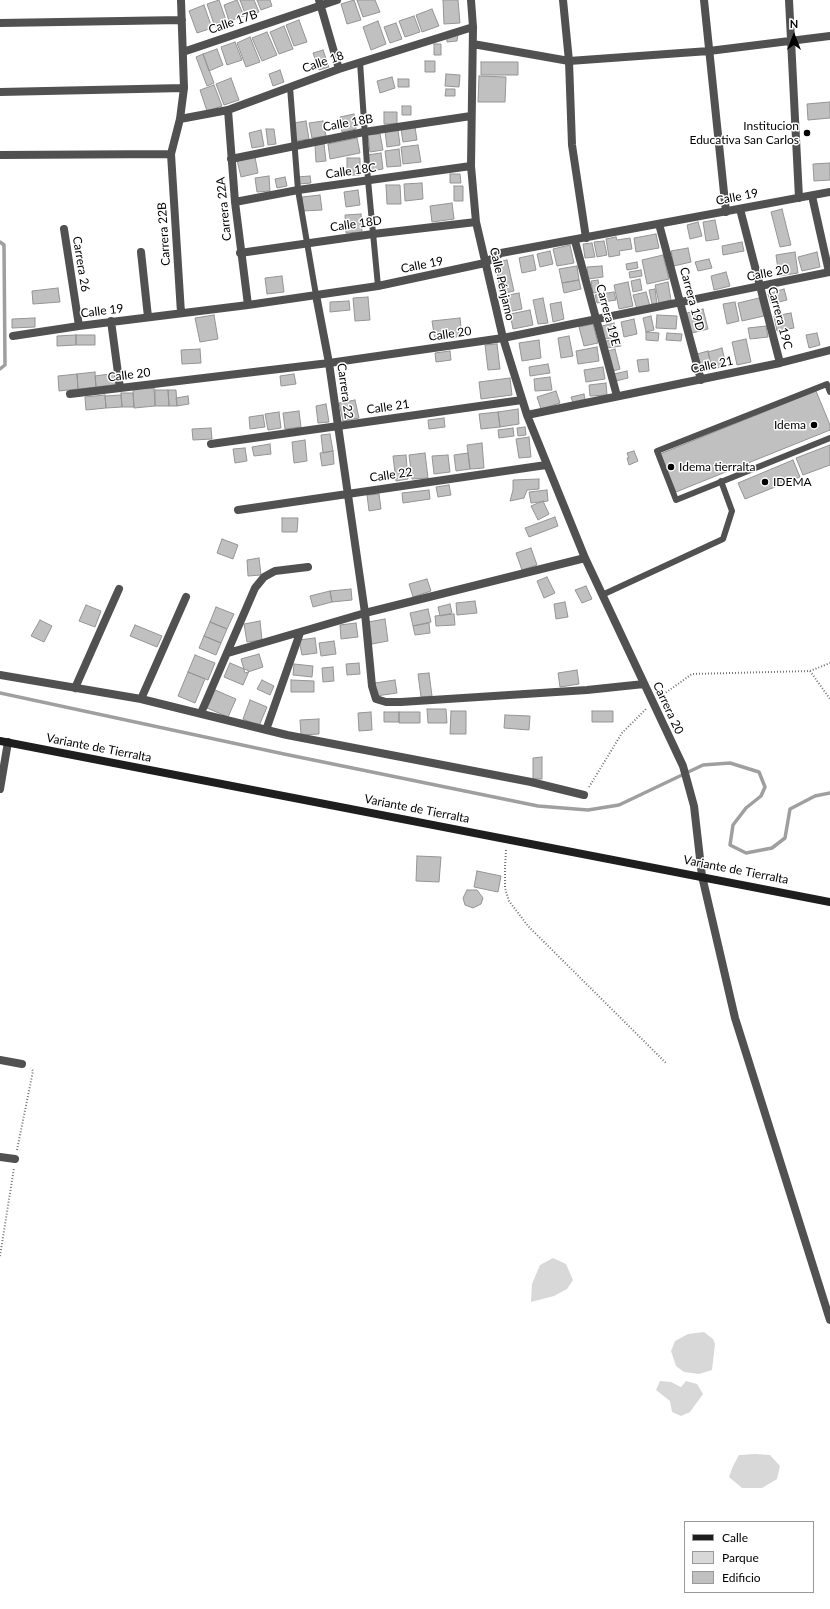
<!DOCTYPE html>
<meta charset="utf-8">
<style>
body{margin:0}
#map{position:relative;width:830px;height:1609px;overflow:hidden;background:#fff;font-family:Lato,sans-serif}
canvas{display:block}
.legend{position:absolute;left:684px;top:1521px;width:130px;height:72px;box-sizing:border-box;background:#fff;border:1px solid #999;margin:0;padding:5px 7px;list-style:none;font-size:12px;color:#000}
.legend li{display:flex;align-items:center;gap:8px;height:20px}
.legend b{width:20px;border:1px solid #999}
.north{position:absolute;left:774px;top:16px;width:40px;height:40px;-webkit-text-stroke:3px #fff;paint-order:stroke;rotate:0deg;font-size:11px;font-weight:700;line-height:16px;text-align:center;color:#000}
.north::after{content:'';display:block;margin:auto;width:14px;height:18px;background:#000;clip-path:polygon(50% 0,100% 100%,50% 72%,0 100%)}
</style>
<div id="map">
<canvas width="830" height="1609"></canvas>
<ul class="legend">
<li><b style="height:5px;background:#1e1e1e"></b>Calle</li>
<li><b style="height:11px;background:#d8d8d8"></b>Parque</li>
<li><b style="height:11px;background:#c0c0c0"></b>Edificio</li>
</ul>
<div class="north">N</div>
</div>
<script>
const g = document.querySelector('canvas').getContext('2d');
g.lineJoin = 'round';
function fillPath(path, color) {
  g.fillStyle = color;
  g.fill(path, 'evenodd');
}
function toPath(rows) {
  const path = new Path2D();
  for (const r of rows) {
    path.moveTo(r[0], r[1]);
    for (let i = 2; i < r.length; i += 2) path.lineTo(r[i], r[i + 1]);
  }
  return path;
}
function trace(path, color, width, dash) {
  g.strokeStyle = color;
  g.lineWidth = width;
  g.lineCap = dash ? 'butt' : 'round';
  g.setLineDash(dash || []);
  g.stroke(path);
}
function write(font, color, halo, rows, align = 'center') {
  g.font = font + ' Lato,sans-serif';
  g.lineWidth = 3;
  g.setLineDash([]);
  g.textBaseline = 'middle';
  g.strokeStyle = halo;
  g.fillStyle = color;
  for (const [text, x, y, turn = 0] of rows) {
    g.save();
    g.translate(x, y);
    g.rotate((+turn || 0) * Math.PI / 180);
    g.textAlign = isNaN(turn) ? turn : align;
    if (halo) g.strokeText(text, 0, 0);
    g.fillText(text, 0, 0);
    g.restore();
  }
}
const green = toPath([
 [553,1258,566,1264,573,1280,567,1289,554,1296,531,1302,532,1284,540,1265],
 [704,1332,713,1339,715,1344,712,1370,699,1374,684,1372,676,1366,671,1351,675,1341,688,1334],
 [660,1381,671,1382,681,1387,686,1381,697,1384,703,1394,690,1412,681,1416,672,1412,670,1401,656,1390],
 [755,1454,770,1455,780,1466,777,1479,762,1488,742,1488,729,1477,733,1466,739,1455]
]);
const stream = toPath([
 [0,242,4,245,5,365,0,369],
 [0,693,284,754,538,806,588,810,619,805,703,765,730,763,759,772,765,787,761,796,746,808,733,825,730,845,746,853,772,848,785,838,790,809,815,796,830,793]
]);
const building = toPath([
 [219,0,227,23,215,27,207,4,219,0],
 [237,0,244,16,229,21,224,5,237,0],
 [240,0,254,0,259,12,246,16,240,0],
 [257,0,270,0,272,6,261,10,257,0],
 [354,0,361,20,347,24,341,4,354,0],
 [357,0,375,0,380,12,363,17,357,0],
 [443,0,458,0,460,23,444,24,443,0],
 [204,5,212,28,197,33,189,11,204,5],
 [432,9,439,26,422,32,416,15,432,9],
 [414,16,420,32,405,37,399,21,414,16],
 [299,20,307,42,294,46,286,25,299,20],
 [378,21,386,44,371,50,363,27,378,21],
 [396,23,402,39,390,43,384,27,396,23],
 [284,26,293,49,279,54,270,32,284,26],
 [267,32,277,55,262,61,252,38,267,32],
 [458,34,457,41,447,42,447,37,458,34],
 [250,37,260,62,246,67,237,43,250,37],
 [235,42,242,60,227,65,221,47,235,42],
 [434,44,441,44,441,55,434,55,434,44],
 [217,49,223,65,209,71,203,54,217,49],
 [323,50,329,67,319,70,313,53,323,50],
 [203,54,214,83,207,86,196,57,203,54],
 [425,61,435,61,435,72,425,72,425,61],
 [481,62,518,62,518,75,481,75,481,62],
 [280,70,284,82,273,86,269,74,280,70],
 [446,74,460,75,459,87,445,86,446,74],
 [479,76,506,77,505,102,478,102,479,76],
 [392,77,395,88,380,93,377,81,392,77],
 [231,78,239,100,224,105,216,84,231,78],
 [398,79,409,79,409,87,398,87,398,79],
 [214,85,222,106,207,111,200,90,214,85],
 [446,89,455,89,455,96,445,96,446,89],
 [830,102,830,118,808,120,807,104,830,102],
 [402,106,411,106,411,115,402,115,402,106],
 [384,112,397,112,397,124,384,124,384,112],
 [354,114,356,129,342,132,340,117,354,114],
 [306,121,309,139,295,141,293,123,306,121],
 [323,121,326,136,312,138,309,123,323,121],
 [415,127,417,140,403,142,401,129,415,127],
 [266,129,274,129,276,144,268,145,266,129],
 [261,130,264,146,252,148,249,133,261,130],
 [398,130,400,145,387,147,385,131,398,130],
 [380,134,383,150,370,152,368,135,380,134],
 [357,138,360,153,330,159,328,144,357,138],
 [324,144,326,161,316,162,315,145,324,144],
 [418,145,421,162,403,164,401,147,418,145],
 [399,149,401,166,387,167,385,151,399,149],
 [381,153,383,169,369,171,367,155,381,153],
 [255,157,258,173,241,177,237,160,255,157],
 [347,158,360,158,360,175,347,175,347,158],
 [830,163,830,180,814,181,813,164,830,163],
 [450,174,460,174,461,183,450,183,450,174],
 [269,176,270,191,257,192,255,178,269,176],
 [310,176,311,183,298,184,297,177,310,176],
 [285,177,287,186,277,188,275,179,285,177],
 [422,183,423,199,405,201,404,184,422,183],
 [386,185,400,185,401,204,387,204,386,185],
 [454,186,463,186,463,201,454,201,454,186],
 [358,190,360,205,346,207,344,192,358,190],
 [320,195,322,210,303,211,302,197,320,195],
 [452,203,454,219,432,222,430,206,452,203],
 [782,209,791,245,780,247,771,212,782,209],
 [361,214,362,232,346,233,345,215,361,214],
 [715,220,719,239,706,241,703,222,715,220],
 [698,222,702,236,690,239,687,225,698,222],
 [656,234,659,248,636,252,634,238,656,234],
 [616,237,617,240,630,238,632,249,619,251,620,255,609,257,606,239,616,237],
 [604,241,607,255,597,257,594,242,604,241],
 [742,242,744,251,723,255,722,246,742,242],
 [592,243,595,257,585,258,583,244,592,243],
 [570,245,574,263,557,266,553,249,570,245],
 [688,248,691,262,674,266,671,251,688,248],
 [550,251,553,264,540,267,537,254,550,251],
 [795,252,798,273,779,276,776,255,795,252],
 [817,252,820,267,802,271,798,257,817,252],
 [533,255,536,270,522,273,519,258,533,255],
 [663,255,669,279,647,284,642,260,663,255],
 [709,259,712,268,698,271,695,262,709,259],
 [507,260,514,291,501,294,495,262,507,260],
 [637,262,638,268,627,270,626,264,637,262],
 [577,266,579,280,562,283,559,269,577,266],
 [602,266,603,277,588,279,587,267,602,266],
 [641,270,642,276,630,278,629,272,641,270],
 [726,272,730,286,714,290,711,276,726,272],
 [282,276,284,292,267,294,265,278,282,276],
 [640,279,642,290,633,292,631,281,640,279],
 [579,280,581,289,564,293,562,283,579,280],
 [598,280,600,292,593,293,591,281,598,280],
 [628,282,633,306,619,309,614,285,628,282],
 [668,282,671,300,659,303,655,285,668,282],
 [58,288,60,302,33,304,32,291,58,288],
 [655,289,657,304,652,304,649,290,655,289],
 [784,289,787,300,771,304,768,294,784,289],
 [614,292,616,300,597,303,595,295,614,292],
 [646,292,650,306,637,309,633,295,646,292],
 [519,293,522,309,507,312,503,296,519,293],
 [368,297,370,320,355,321,353,298,368,297],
 [543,298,548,323,538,324,533,300,543,298],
 [759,298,764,316,742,321,738,303,759,298],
 [349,301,350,310,330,312,330,302,349,301],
 [561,302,564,319,553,322,550,304,561,302],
 [735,302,739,321,727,324,723,304,735,302],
 [703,309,708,329,692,333,687,313,703,309],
 [530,310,533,325,513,329,510,314,530,310],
 [791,313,794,328,777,331,774,316,791,313],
 [214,315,218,339,200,342,195,318,214,315],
 [657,315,677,316,676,329,656,328,657,315],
 [651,316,654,330,646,332,643,318,651,316],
 [35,318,35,327,12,328,12,319,35,318],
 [460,318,462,336,435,340,432,321,460,318],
 [634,319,637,334,624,337,621,322,634,319],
 [614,323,617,337,605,339,602,326,614,323],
 [593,324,598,343,584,346,579,327,593,324],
 [766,326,768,337,750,339,748,328,766,326],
 [646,332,659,333,658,341,646,340,646,332],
 [667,333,682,334,681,341,666,340,667,333],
 [817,333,820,345,809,348,806,335,817,333],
 [76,335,95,335,95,345,76,345,76,335],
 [76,335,76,345,57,346,57,336,76,335],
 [569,336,573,356,561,358,558,338,569,336],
 [619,339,621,346,607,348,606,341,619,339],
 [746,339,751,362,737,365,732,342,746,339],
 [539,340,541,358,522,361,519,343,539,340],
 [497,344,500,369,488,370,485,345,497,344],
 [597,347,599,361,578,364,576,351,597,347],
 [722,348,726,366,712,369,708,352,722,348],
 [200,349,201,363,182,364,181,350,200,349],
 [615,349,620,369,613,371,608,351,615,349],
 [450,351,451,360,436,362,435,353,450,351],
 [708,351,712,369,701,372,697,354,708,351],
 [648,359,649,371,639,372,637,360,648,359],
 [548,364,550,373,530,376,529,367,548,364],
 [603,367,605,379,586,382,584,370,603,367],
 [627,371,628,378,616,381,614,374,627,371],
 [95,372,96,387,78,389,77,374,95,372],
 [117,373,119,384,96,387,95,376,117,373],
 [77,374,78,389,59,391,58,376,77,374],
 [294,374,296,384,281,386,280,376,294,374],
 [550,377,552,390,535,391,534,379,550,377],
 [510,378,512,395,481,399,479,382,510,378],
 [606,383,607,395,590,396,589,385,606,383],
 [154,388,155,406,134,408,133,389,154,388],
 [155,390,168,390,169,406,155,406,155,390],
 [168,390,176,390,177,406,169,406,168,390],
 [556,391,560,403,541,409,537,397,556,391],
 [816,391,830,425,830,430,676,492,660,454,816,391],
 [121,393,133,393,134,407,122,407,121,393],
 [584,394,585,400,573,403,571,397,584,394],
 [105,395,106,408,86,410,85,397,105,395],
 [121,395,122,407,106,408,105,396,121,395],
 [188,396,189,404,177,406,176,398,188,396],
 [355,400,359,418,343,421,339,403,355,400],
 [326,404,329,422,318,423,316,406,326,404],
 [518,409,519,424,500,427,498,412,518,409],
 [299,411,301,427,285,429,283,413,299,411],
 [279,412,281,428,268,430,265,414,279,412],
 [498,412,500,427,481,429,479,414,498,412],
 [263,415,265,427,250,429,249,417,263,415],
 [444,418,445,427,429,429,428,420,444,418],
 [525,427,526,435,518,436,517,428,525,427],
 [211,428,212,439,193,440,192,429,211,428],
 [513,428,514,436,499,438,498,430,513,428],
 [330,434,333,451,323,453,321,435,330,434],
 [529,437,531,457,519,458,516,439,529,437],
 [305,440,307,461,294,463,292,442,305,440],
 [482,443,484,468,470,469,467,445,482,443],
 [270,444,271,454,254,456,252,447,270,444],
 [830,445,830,465,803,475,796,458,830,445],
 [245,448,247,461,235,463,233,449,245,448],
 [333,451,334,464,322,466,320,453,333,451],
 [634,451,638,461,629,465,627,458,629,458,627,453,634,451],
 [425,453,428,478,412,479,409,455,425,453],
 [468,453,470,469,456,471,454,455,468,453],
 [406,455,408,479,396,481,393,456,406,455],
 [448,455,450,472,434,474,432,456,448,455],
 [793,460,800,477,745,499,738,483,793,460],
 [539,479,539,489,527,490,524,498,510,501,513,490,513,480,539,479],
 [449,485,451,495,438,497,436,487,449,485],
 [429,490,430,499,403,503,402,493,429,490],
 [547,490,548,501,531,503,529,492,547,490],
 [379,494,381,509,369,511,367,495,379,494],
 [543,501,549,514,538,520,531,506,543,501],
 [555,517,558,526,529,537,525,528,555,517],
 [282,518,298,518,297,532,282,532,282,518],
 [222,539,238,545,233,559,217,553,222,539],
 [531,548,537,565,522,570,516,553,531,548],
 [259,558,261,575,248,576,247,560,259,558],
 [547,577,555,593,544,598,537,581,547,577],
 [427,579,431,591,413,597,409,584,427,579],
 [586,586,592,599,582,603,575,590,586,586],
 [351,589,352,600,332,602,330,591,351,589],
 [330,591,332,602,313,607,310,596,330,591],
 [475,601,477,613,457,615,456,603,475,601],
 [565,602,568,617,556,619,554,604,565,602],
 [450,604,452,613,440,616,438,607,450,604],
 [86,605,101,611,95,627,79,621,86,605],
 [216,607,234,614,227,629,210,622,216,607],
 [428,609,431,622,413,626,410,613,428,609],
 [454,614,455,625,436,626,435,616,454,614],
 [385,619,388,641,372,644,368,622,385,619],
 [40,620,52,626,44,642,31,636,40,620],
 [260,621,262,640,247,642,244,624,260,621],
 [210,622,227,629,221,643,204,636,210,622],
 [356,623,358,637,341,639,340,625,356,623],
 [429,623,430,633,415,635,413,626,429,623],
 [135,625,162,636,157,647,130,636,135,625],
 [204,636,221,643,216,655,199,648,204,636],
 [315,638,317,653,302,655,299,640,315,638],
 [334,641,336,654,321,656,319,643,334,641],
 [259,654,263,667,245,673,241,659,259,654],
 [195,655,215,663,208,680,188,672,195,655],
 [230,663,249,671,243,685,224,677,230,663],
 [359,663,360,674,347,675,346,664,359,663],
 [294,664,313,666,312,677,293,675,294,664],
 [333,667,334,681,323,682,322,668,333,667],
 [577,670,579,684,560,687,558,673,577,670],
 [188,672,205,679,195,703,178,696,188,672],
 [429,673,432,696,421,697,418,674,429,673],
 [262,680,274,686,270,695,257,689,262,680],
 [291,680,314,681,314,692,291,692,291,680],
 [395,680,397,693,376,696,375,683,395,680],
 [215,690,236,699,228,717,207,708,215,690],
 [250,700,267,707,259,726,243,719,250,700],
 [427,709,446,709,447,723,428,723,427,709],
 [451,711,466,711,466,734,450,734,451,711],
 [592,711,613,711,613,722,592,722,592,711],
 [371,712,372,730,359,731,358,713,371,712],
 [384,712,399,712,399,722,384,722,384,712],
 [399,712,420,712,420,723,399,723,399,712],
 [505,715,530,716,529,730,504,728,505,715],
 [319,719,319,734,301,735,300,720,319,719],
 [542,757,542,779,533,779,533,758,542,757],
 [417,856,441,857,439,882,416,881,417,856],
 [477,871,501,876,498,892,474,887,477,871],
 [467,890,477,890,483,898,481,904,473,908,465,905,463,898,467,890]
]);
const path = toPath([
 [810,671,830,699],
 [661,696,692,674,810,671,830,663],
 [589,787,622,733,646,709],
 [506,850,505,867,505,888,509,901,528,926,667,1064],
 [17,1150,33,1071,31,1068],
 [0,1256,14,1168]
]);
const lane = toPath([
 [360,62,368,180,378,286],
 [290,87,298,190,316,295],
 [830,392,827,384,657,451,676,500,830,438],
 [602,595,723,539,732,511,721,481]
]);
const street = toPath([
 [319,0,339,69],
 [471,0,473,27,471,166,476,222,503,338,527,415,585,558,683,766,694,806,702,876,735,1018,830,1320],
 [563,0,569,61,572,145,586,238],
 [704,0,726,212],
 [789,0,799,198],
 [0,23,182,20],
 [473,44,569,61,709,51,830,36],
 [183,52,337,0],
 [0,92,184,88],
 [228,110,235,202,248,305],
 [180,119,228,110,339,69,473,27],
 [0,155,171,154],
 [231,159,364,132,471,116],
 [812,196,829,272],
 [235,202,298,190,471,166],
 [740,209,780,363],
 [659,224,701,380],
 [64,229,79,326],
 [575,241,617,396],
 [141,252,148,317],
 [240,253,373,234,476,222],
 [316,295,329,363,365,613,372,686,376,699,386,702,401,702,587,690,644,684],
 [181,313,171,154,180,119,184,88,181,0],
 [111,321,120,388],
 [13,336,79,326,248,305,378,286,485,263,501,253,830,192],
 [70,394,329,363,503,338,830,272],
 [527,415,780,363,830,350],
 [211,444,522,400],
 [238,510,546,465],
 [228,653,365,613,585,558],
 [0,675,141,699,287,735,531,782,584,795],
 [75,688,119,589],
 [141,699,186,597],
 [201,713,255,588,264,577,275,571,308,567],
 [266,730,300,633],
 [0,789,8,742],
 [0,1060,22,1064],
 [0,1157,15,1159]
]);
const secondary = toPath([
 [0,741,830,902]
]);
const markers = [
 [807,133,4,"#000"],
 [814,425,4,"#000"],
 [671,467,4,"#000"],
 [765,482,4,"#000"]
];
const streetNames = [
 ["Calle 17B",233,22,-19],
 ["Calle 18",323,62,-19],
 ["Calle 18B",348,123,-10],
 ["Calle 18C",351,171,-8],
 ["Calle 19",737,197,-11],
 ["Carrera 22A",224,209,-96],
 ["Calle 18D",356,224,-8],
 ["Carrera 22B",164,234,-94],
 ["Carrera 26",81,264,81],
 ["Calle 19",422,265,-11],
 ["Calle 20",768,273,-11],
 ["Calle Pénjamo",502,284,77],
 ["Carrera 19D",692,299,75],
 ["Calle 19",102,311,-7],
 ["Carrera 19E",608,315,75],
 ["Carrera 19C",780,318,75],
 ["Calle 20",450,334,-8],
 ["Calle 21",712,365,-12],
 ["Calle 20",129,375,-7],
 ["Carrera 22",345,391,82],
 ["Calle 21",388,407,-8],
 ["Calle 22",391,475,-8],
 ["Carrera 20",668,708,65],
 ["Variante de Tierralta",99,748,11],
 ["Variante de Tierralta",417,809,11],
 ["Variante de Tierralta",736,870,11]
];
const poiNames = [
 ["Institucion",799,126],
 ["Educativa San Carlos",799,140],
 ["Idema",806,425],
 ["Idema tierralta",679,467,"left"],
 ["IDEMA",773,482,"left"]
];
fillPath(green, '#d8d8d8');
trace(stream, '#9f9f9f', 3.5);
fillPath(building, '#c0c0c0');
trace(building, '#959595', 1);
trace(path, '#737373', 2, [1, 2]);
trace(lane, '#515151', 6);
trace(street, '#515151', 8);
trace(secondary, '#1e1e1e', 8);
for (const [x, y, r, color] of markers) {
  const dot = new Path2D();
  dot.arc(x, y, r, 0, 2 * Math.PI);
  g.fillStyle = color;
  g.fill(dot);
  trace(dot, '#fff', 1.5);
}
write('12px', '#000', '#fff', streetNames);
write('12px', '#000', '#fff', poiNames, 'right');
</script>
